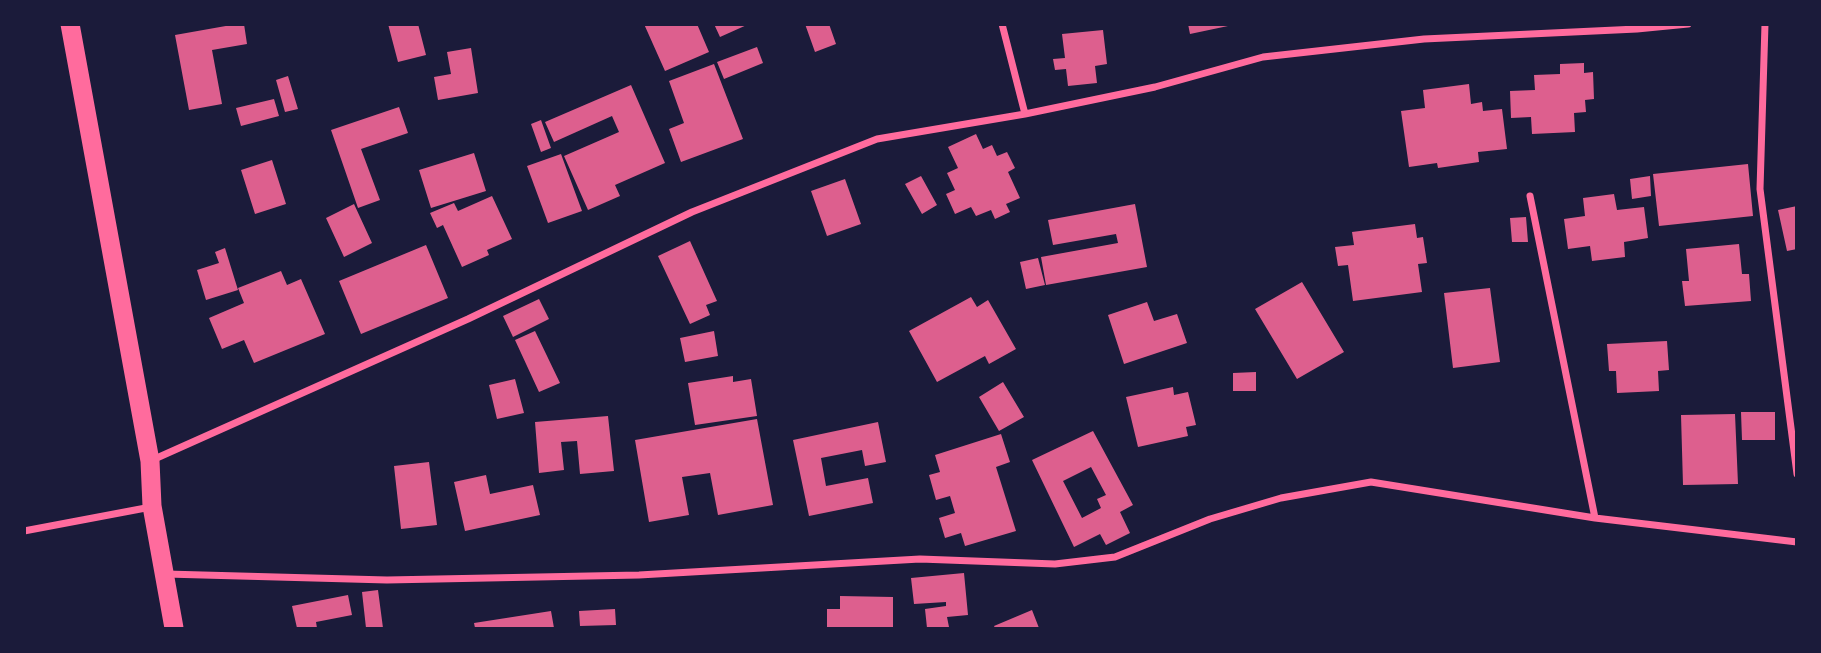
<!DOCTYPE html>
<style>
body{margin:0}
#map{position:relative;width:1821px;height:653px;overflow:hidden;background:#1b1b3a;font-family:"Asap Condensed",sans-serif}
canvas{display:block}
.frame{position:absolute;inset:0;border:26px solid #1b1b3a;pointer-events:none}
</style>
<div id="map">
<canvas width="1821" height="653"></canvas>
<div class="frame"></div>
</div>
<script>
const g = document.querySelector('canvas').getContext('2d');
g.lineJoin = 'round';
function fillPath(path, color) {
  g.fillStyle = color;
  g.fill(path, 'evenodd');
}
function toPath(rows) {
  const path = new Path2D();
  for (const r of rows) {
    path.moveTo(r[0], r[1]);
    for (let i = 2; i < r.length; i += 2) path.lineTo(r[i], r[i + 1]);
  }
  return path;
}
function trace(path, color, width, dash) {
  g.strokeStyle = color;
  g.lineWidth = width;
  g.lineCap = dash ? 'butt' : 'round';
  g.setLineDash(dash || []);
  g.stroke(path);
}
const building = toPath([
 [237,24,244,24,247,44,212,50,222,104,189,110,175,35],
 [388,24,418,24,426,55,398,62],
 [644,24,697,24,709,52,665,71],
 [714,24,749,24,720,37],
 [805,24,829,24,836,44,815,52],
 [1188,24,1228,24,1228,26,1190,34],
 [1103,30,1107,64,1095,66,1097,83,1068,86,1066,69,1055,70,1053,59,1065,58,1062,34],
 [757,47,763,63,724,79,717,62],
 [471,48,478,93,438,100,434,77,451,74,447,52],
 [1584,63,1584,73,1593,72,1594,99,1585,100,1586,112,1574,113,1575,132,1532,134,1531,117,1511,118,1510,91,1535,90,1534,75,1560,74,1560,64],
 [714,64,743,139,681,162,669,129,684,123,669,81],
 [288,76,298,109,285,112,276,80],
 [1469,84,1471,104,1482,102,1483,111,1502,109,1507,149,1478,152,1479,162,1438,168,1437,163,1409,167,1401,111,1425,108,1423,90],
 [631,85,665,163,615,185,620,196,588,210,564,156,619,132,612,116,554,142,545,122],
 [274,99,279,116,241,126,236,108],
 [399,107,408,133,361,149,380,200,358,208,331,130],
 [541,120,551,148,541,152,531,124],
 [976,134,983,149,992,145,997,156,1007,152,1015,168,1008,172,1020,198,1006,204,1010,212,995,219,991,210,976,216,971,207,955,214,946,194,955,190,947,173,958,168,948,147],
 [474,153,486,191,431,208,419,170],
 [561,154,582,211,548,223,527,166],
 [272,160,286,204,255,214,241,170],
 [1748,164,1753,216,1659,226,1653,174],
 [921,176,937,205,922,214,905,184],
 [1650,176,1651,196,1632,199,1630,179],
 [845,179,861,224,827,236,811,191],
 [1614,194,1617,210,1644,207,1648,238,1624,242,1625,257,1592,261,1590,246,1568,249,1564,219,1585,216,1583,198],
 [492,196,512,239,487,250,489,255,462,267,443,225,437,228,430,213,454,203,458,211],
 [354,204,372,243,344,257,326,218],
 [1135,204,1147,267,1046,285,1041,257,1118,243,1116,234,1053,245,1048,220],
 [1797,206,1797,249,1787,251,1778,210],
 [1526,217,1528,242,1512,242,1510,218],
 [1415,224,1417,238,1423,237,1427,263,1418,264,1422,292,1353,301,1348,265,1338,266,1335,247,1354,245,1352,232],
 [690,241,717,301,706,305,710,315,690,324,658,256],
 [1739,244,1742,274,1749,274,1751,301,1685,306,1682,281,1689,281,1686,249],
 [426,245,448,298,361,334,339,281],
 [225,248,238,290,206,300,197,270,219,263,215,252],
 [1038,258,1045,285,1026,289,1020,262],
 [281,271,287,285,301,279,325,334,254,363,244,340,222,349,209,318,244,303,238,288],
 [1302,282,1344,352,1297,379,1255,309],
 [1490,288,1500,362,1453,368,1444,293],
 [971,297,977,307,988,300,1016,349,989,364,985,356,937,382,909,331],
 [539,299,549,319,513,337,503,316],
 [1147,302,1154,321,1177,314,1187,343,1124,364,1108,315],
 [535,331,560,383,539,392,515,340],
 [714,331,718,356,685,362,680,338],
 [1667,341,1669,370,1658,371,1659,391,1617,393,1616,371,1609,371,1607,344],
 [1256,372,1256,391,1233,391,1233,373],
 [733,376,733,382,751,379,757,416,695,425,688,383],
 [515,379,524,413,497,419,489,385],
 [1003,382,1024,417,999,431,979,397],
 [1173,387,1174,395,1188,392,1196,425,1186,427,1188,436,1138,447,1126,397],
 [1741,412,1775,412,1775,440,1742,440],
 [1735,414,1738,484,1683,485,1681,415],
 [608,416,614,471,580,474,577,441,561,442,564,470,539,473,535,422],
 [757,419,773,505,718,515,710,473,682,477,689,515,649,522,635,440],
 [878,422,886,462,865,466,862,450,821,458,826,486,868,478,873,503,809,516,793,440],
 [1093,431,1133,505,1120,512,1130,533,1106,545,1100,534,1074,547,1032,460],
 [1091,467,1106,495,1097,499,1101,508,1082,518,1063,481],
 [1001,434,1010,462,996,467,1016,531,965,546,961,533,945,538,939,518,955,513,950,496,936,500,929,475,940,472,935,455],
 [429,462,437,525,401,529,394,466],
 [486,475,490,494,533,485,540,515,465,531,454,482],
 [964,573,968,615,947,617,949,627,927,628,925,609,946,606,946,602,914,604,911,578],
 [378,590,383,628,366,628,362,592],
 [348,595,352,615,316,622,317,628,297,628,292,606],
 [840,596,893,597,893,628,827,628,827,609,840,609],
 [615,609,616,625,580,626,579,611],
 [1032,610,1039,628,995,628,994,626],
 [551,611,554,628,475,628,474,623]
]);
const minor = toPath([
 [1002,24,1025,114],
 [1765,24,1760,189,1797,474],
 [1530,196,1595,518],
 [150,461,468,319,692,212,877,139,1025,114,1155,87,1263,57,1424,39,1637,29,1688,24],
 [24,531,151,507],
 [166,574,387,580,639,575,920,559,1055,564,1115,557,1210,519,1281,498,1371,482,1595,518,1797,542]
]);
const trunk = toPath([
 [70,24,150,461,152,506,174,628]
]);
fillPath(building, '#dd5f8e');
trace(minor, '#ff6b9d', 7);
trace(trunk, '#ff6b9d', 19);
</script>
